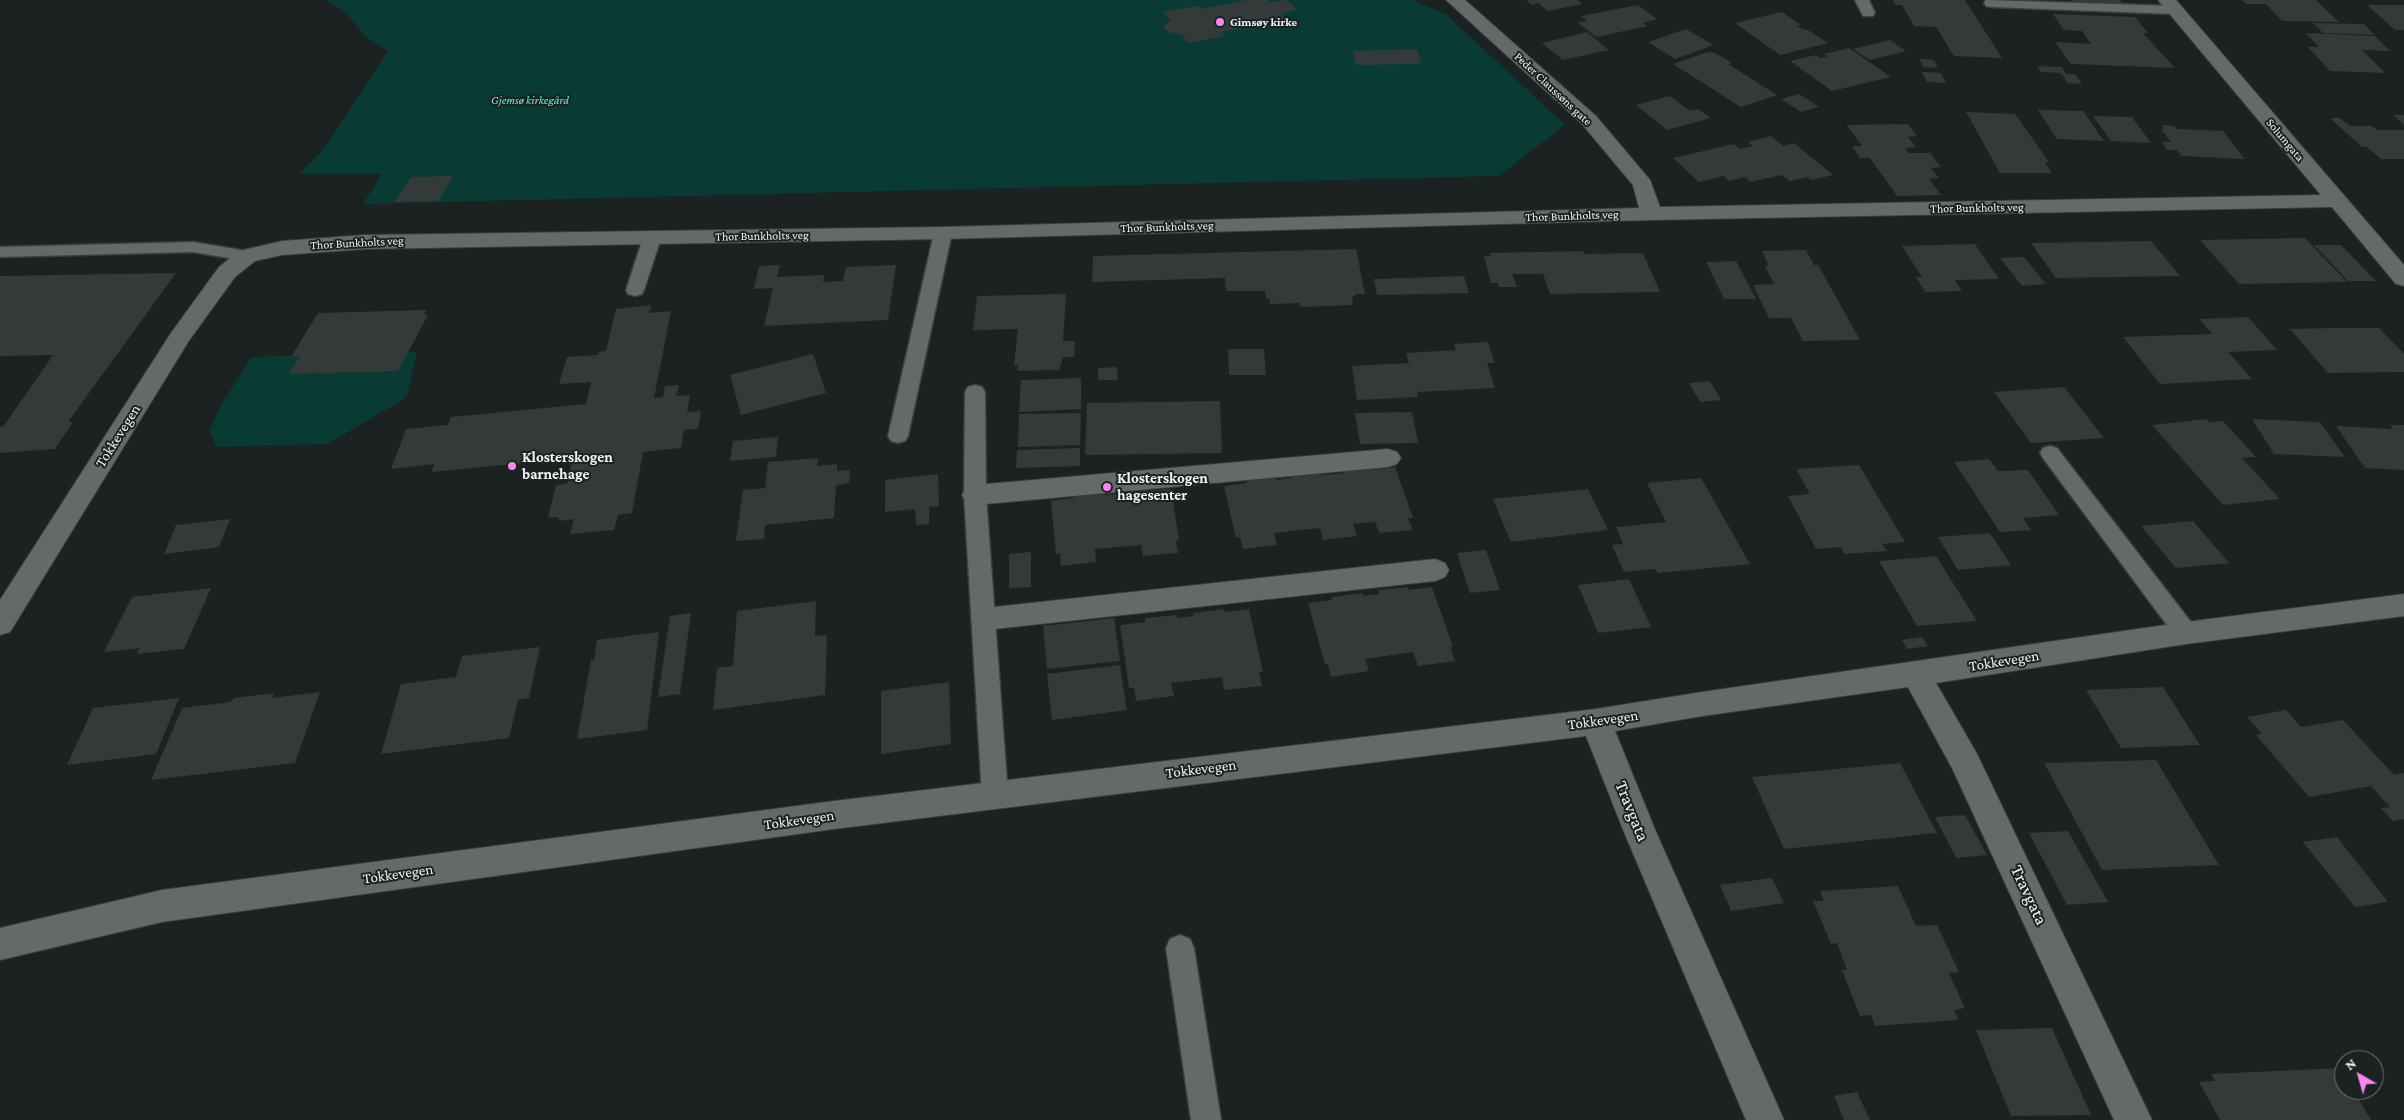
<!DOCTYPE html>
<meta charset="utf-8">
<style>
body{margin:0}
#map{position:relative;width:2404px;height:1120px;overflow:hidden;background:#1c2221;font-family:"Crimson Pro",serif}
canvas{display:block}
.north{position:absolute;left:2334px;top:1050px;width:50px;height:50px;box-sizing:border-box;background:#1c2221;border:1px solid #717675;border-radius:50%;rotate:322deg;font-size:14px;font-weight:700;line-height:20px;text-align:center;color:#f0f4f3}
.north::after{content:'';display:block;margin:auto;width:18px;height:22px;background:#f788eb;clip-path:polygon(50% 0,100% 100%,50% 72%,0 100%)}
</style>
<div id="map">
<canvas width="2404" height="1120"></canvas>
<div class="north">N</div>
</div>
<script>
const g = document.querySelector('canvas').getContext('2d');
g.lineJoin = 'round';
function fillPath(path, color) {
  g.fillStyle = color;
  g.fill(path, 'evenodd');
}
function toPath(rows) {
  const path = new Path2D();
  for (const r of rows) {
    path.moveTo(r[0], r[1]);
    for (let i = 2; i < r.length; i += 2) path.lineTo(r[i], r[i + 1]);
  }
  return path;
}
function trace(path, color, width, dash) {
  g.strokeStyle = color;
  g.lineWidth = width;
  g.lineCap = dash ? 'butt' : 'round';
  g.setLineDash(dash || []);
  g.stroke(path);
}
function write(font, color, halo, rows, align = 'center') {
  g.font = font + ' "Crimson Pro",serif';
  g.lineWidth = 4;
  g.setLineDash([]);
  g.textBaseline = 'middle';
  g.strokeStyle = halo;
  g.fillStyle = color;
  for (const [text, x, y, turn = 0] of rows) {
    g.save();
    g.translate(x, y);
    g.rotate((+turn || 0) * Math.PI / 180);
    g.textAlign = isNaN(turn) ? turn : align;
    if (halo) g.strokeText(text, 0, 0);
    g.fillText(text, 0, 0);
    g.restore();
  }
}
const green = toPath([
 [326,0,1413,0,1446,14,1565,125,1499,176,363,204,382,174,299,174,323,150,388,51,366,37,346,13],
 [417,352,407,397,328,444,217,447,209,431,222,403,252,357]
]);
const building = toPath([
 [1247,0,1268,0,1270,2,1287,0,1297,10,1280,14,1286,19,1221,32,1225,36,1189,43,1181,34,1172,33,1164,29,1165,25,1171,21,1163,12,1197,6,1201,9],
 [1526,0,1578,0,1582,4,1548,11,1538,3,1532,5],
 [1893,0,1965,0,2002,58,1954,56,1936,27,1914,26,1902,5,1896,5],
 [2072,0,2120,0,2124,5,2075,3],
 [2242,0,2316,0,2339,22,2282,21,2266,4,2246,4],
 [1638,5,1657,19,1643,23,1648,26,1596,37,1578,23,1587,21,1581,16],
 [2367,5,2404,5,2404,30,2395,30],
 [1782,12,1801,25,1797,26,1800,28,1808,30,1828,43,1780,55,1735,23],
 [2053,14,2135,17,2148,33,2143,33,2175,68,2071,64,2055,42,2091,44,2082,31,2064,30],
 [2313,23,2364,24,2374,35,2323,33],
 [1686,29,1714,45,1675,59,1648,42],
 [1587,32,1609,50,1563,60,1542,43],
 [2306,33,2375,36,2390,51,2362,50,2385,73,2330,71,2308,47,2319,47],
 [1890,40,1906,51,1870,60,1853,49],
 [1849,48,1891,77,1832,91,1790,61,1816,55,1820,58,1827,57,1824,54],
 [1417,49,1421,64,1356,65,1353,51],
 [1708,52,1715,53,1732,63,1728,64,1777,95,1741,107,1673,64],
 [1920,59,1934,60,1938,68,1923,67],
 [2037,66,2062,67,2066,74,2075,74,2082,84,2068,83,2061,73,2041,72],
 [1922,72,1941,73,1946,83,1927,82],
 [1799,94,1819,107,1801,112,1781,99],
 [1670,96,1690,111,1698,109,1711,118,1667,130,1636,105],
 [2038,110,2083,111,2104,141,2057,139],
 [1966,112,2015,114,2049,162,2045,162,2052,173,2000,173],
 [2393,115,2404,115,2404,125],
 [2093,116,2132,117,2151,143,2111,141],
 [2330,118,2340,118,2350,126,2372,126,2377,130,2404,130,2404,159,2381,159,2367,147,2362,147],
 [1908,124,1917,136,1908,137,1916,147,1905,148,1909,153,1930,153,1941,167,1931,168,1939,178,1929,179,1941,195,1897,196,1870,158,1860,158,1852,146,1862,146,1847,125],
 [2162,125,2174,126,2177,129,2223,131,2245,159,2181,156,2177,150,2167,150,2162,142,2171,142,2161,129,2164,129],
 [1771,136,1783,146,1794,143,1833,175,1812,180,1807,177,1790,181,1782,175,1751,182,1746,177,1729,181,1723,176,1699,182,1673,158,1734,144,1740,149,1753,146,1748,142],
 [453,176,438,201,395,202,411,177],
 [2305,238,2347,282,2239,284,2200,240],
 [2151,241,2180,276,2056,278,2031,243],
 [1975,244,1999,279,1955,280,1962,291,1925,292,1916,277,1922,277,1902,246],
 [2314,245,2341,245,2376,281,2348,281],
 [1356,249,1365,294,1355,294,1355,296,1352,297,1353,305,1300,307,1300,303,1270,304,1269,298,1266,299,1265,291,1226,291,1225,278,1092,282,1093,256],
 [1806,250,1814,265,1818,265,1860,340,1803,341,1791,318,1769,318,1753,285,1774,284,1765,266,1769,266,1762,251],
 [1583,251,1584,254,1643,253,1660,292,1550,294,1543,274,1512,274,1517,287,1499,287,1498,283,1491,283,1484,256,1490,256,1489,253],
 [2024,257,2046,284,2022,286,2000,258],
 [1736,261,1756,299,1724,299,1706,262],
 [780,265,777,277,824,275,823,282,843,281,846,267,896,265,888,320,764,326,773,288,754,289,759,266],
 [176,273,68,422,73,422,55,449,0,453,0,427,3,427,53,355,0,356,0,276],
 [1464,276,1469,293,1377,295,1374,279],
 [1066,294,1063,341,1075,341,1074,357,1063,357,1059,370,1017,371,1018,365,1014,365,1018,329,973,330,977,296],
 [651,305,649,313,671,311,654,398,663,397,665,386,679,385,676,396,690,395,687,412,701,411,698,429,684,430,681,448,643,452,632,513,618,515,614,530,570,534,574,519,559,521,559,517,548,518,556,485,567,484,573,458,432,472,434,464,391,469,406,429,448,425,451,417,586,404,591,382,559,384,567,357,598,355,599,352,606,351,616,309],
 [427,310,424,315,428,315,398,371,289,374,300,356,291,357,318,313],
 [2248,317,2277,350,2228,352,2252,379,2160,384,2123,337,2212,334,2199,319],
 [2335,328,2379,328,2404,354,2404,372,2328,373,2290,329],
 [1488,342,1495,363,1487,363,1495,388,1417,392,1418,397,1357,400,1352,366,1409,363,1406,353,1456,350,1454,344],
 [1228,349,1264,349,1266,375,1229,375],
 [813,354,826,393,741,415,730,375],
 [1117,367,1118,380,1098,380,1098,368],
 [1081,378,1081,409,1019,412,1021,380],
 [1710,381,1721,400,1700,402,1689,383],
 [2064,387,2104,438,2031,443,1994,392],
 [1220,401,1222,453,1085,455,1087,403],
 [1412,412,1418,443,1360,444,1355,413],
 [1081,413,1080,445,1018,447,1019,414],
 [2206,419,2209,422,2223,421,2256,457,2242,458,2280,499,2223,505,2152,425],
 [2252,419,2320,422,2345,457,2274,454],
 [2390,425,2404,425,2404,470,2365,468,2336,426,2393,429],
 [778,437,776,457,730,461,733,441],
 [1080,448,1080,466,1016,468,1017,450],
 [818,458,817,466,837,464,837,471,850,470,849,483,836,485,834,518,765,525,764,539,736,541,743,490,765,488,768,462],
 [1989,459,1998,471,2028,470,2059,515,2023,518,2031,530,2000,532,1954,462],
 [1859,465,1905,542,1882,544,1887,551,1844,554,1841,547,1816,549,1788,496,1810,494,1796,469],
 [1372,466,1373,470,1395,467,1413,518,1408,518,1413,530,1379,533,1375,522,1353,524,1357,536,1323,540,1320,528,1274,533,1277,545,1243,549,1240,537,1236,538,1224,486,1247,483,1246,480,1275,477,1276,480,1291,478,1290,476,1319,472,1320,475,1338,474,1345,473,1344,469],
 [938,474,939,506,929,507,929,524,916,525,915,509,885,512,885,480],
 [1701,478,1750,564,1658,573,1655,569,1624,572,1612,545,1623,544,1616,527,1666,522,1647,483],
 [1147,488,1147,491,1171,489,1179,540,1176,541,1178,553,1143,556,1141,545,1095,549,1096,562,1061,566,1060,553,1056,554,1051,501,1074,498,1074,495,1103,492,1103,495,1119,494,1118,490],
 [1588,489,1608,530,1511,542,1493,499],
 [230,519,219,547,164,554,176,525],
 [2193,521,2229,563,2176,568,2141,526],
 [1990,533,2011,565,1958,570,1938,537],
 [1486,550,1500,590,1470,593,1457,553],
 [1031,552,1031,587,1009,588,1009,554],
 [1936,556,1977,621,1917,626,1879,561],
 [1629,579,1651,627,1598,633,1578,585],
 [1408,587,1409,590,1432,587,1453,647,1450,647,1455,661,1418,666,1413,652,1365,659,1369,671,1331,677,1328,664,1325,664,1308,603,1332,600,1332,597,1362,593,1363,596,1379,594,1378,590],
 [211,588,184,649,137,654,140,648,104,652,132,597],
 [816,601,815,636,827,635,825,695,713,710,717,668,733,666,737,611],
 [1224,609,1225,612,1249,609,1263,672,1259,672,1262,686,1224,690,1222,677,1171,683,1174,696,1136,701,1134,688,1129,688,1120,625,1145,622,1145,618,1177,615,1177,618,1193,616,1193,613],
 [691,613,680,694,658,697,670,616],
 [1114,618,1120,661,1047,669,1043,626],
 [659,632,647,730,577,739,591,660,594,660,597,640],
 [1922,637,1928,646,1907,649,1902,640],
 [540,647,529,698,518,700,509,738,381,754,401,684,456,677,462,656],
 [1120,665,1127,710,1052,720,1047,674],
 [949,682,951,744,881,754,881,691],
 [2163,687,2200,745,2121,748,2086,690],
 [320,692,295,763,151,780,182,708,231,702,234,698,274,693,272,698],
 [179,698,156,754,67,765,93,708],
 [2286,710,2301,727,2343,720,2394,775,2404,773,2404,819,2393,821,2381,808,2390,807,2371,786,2309,797,2256,735,2262,734,2247,717],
 [2156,760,2219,865,2102,870,2044,763],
 [1900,763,1937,833,1784,849,1752,777],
 [1965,815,1987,855,1956,858,1935,817],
 [2068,831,2108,902,2067,905,2029,833],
 [2337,837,2388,902,2355,907,2303,842],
 [1772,878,1784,903,1731,911,1720,885],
 [1898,886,1916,926,1937,925,1959,972,1949,973,1965,1008,1954,1010,1958,1020,1875,1026,1871,1015,1860,1016,1842,970,1847,970,1837,943,1831,944,1813,901,1824,901,1820,891],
 [2052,1028,2091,1115,2011,1116,1976,1030],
 [2340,1068,2344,1075,2344,1090,2353,1090,2371,1120,2220,1120,2199,1082,2215,1081,2211,1074],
 [1857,1092,1870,1120,1844,1120,1834,1096]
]);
const service = toPath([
 [1855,0,1869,0,1875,13,1873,16,1863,16,1855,0],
 [1986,0,2174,6,2181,10,2174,14,1991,7,1986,6,1984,3,1986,0],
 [943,228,949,229,952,233,908,436,905,441,898,443,891,441,888,436,934,233,937,229,943,228],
 [652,233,658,234,661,238,644,290,642,294,635,296,628,294,626,290,643,238,646,234,652,233],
 [193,242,253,252,256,256,253,260,247,261,193,252,0,257,0,247,193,242],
 [975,385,982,387,985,392,986,495,1008,796,1004,804,995,807,986,804,982,796,964,495,965,392,968,387,975,385],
 [2050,446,2057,448,2194,626,2198,633,2194,640,2186,642,2178,640,2043,458,2040,453,2043,448,2050,446],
 [1180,935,1190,939,1194,948,1221,1120,1191,1120,1166,948,1170,939,1180,935]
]);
const minor = toPath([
 [1446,0,1465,0,1596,116,1650,180,1660,207,2321,195,2158,0,2176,0,2404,265,2404,286,2396,284,2332,207,1651,220,943,239,364,249,282,255,255,261,235,277,188,342,10,632,0,635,0,600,171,333,219,267,239,251,282,241,364,235,943,227,1639,208,1633,185,1582,124,1446,0],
 [1388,449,1397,452,1401,458,1397,464,1388,467,975,505,966,502,962,495,966,488,975,485,1388,449],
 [1435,559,1445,563,1449,570,1445,577,1435,581,985,630,975,627,971,619,975,611,985,608,1435,559],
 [2404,594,2404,616,2186,644,1936,683,1977,754,2152,1120,2114,1120,1953,770,1908,687,1702,716,1615,731,1656,832,1784,1120,1746,1120,1624,832,1586,736,834,829,162,922,0,960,0,928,162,890,834,801,1596,709,1702,692,2186,622,2404,594]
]);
const markers = [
 [1220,22,5,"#f788eb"],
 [512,466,5,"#f788eb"],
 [1107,487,5,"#f788eb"]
];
const farPoinames = [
 ["Gimsøy kirke",1230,22]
];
const farStreetnames = [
 ["Peder Claussøns gate",1553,89,43],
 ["Solumgata",2285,140,50],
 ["Thor Bunkholts veg",1977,208,-1],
 ["Thor Bunkholts veg",1572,216,-2],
 ["Thor Bunkholts veg",1167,227,-2],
 ["Thor Bunkholts veg",762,236,-1],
 ["Thor Bunkholts veg",357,243,-3]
];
const farParknames = [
 ["Gjemsø kirkegård",530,100]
];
const streetNames = [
 ["Tokkevegen",118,436,-58],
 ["Tokkevegen",2004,661,-9],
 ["Tokkevegen",1603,720,-8],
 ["Tokkevegen",1201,769,-7],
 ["Tokkevegen",799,820,-8],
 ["Tokkevegen",398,874,-8]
];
const poiNames = [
 ["Klosterskogen",522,457],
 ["barnehage",522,474],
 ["Klosterskogen",1117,478],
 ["hagesenter",1117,495]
];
const nearStreetnames = [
 ["Travgata",1632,811,68],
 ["Travgata",2029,895,65]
];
fillPath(green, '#093a33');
fillPath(building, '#343a39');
trace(service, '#3a3e3d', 3);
trace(minor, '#3a3e3d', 2);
fillPath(service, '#646a69');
fillPath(minor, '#646a69');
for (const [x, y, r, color] of markers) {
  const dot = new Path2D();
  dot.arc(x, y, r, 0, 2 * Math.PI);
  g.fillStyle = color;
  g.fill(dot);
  trace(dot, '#1c2221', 2);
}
write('bold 12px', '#f0f4f3', '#1c2221', farPoinames, 'left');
write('12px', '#f0f4f3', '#1c2221', farStreetnames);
write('italic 12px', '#75e8d5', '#1c2221', farParknames);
write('15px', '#f0f4f3', '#1c2221', streetNames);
write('bold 15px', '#f0f4f3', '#1c2221', poiNames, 'left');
write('18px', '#f0f4f3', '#1c2221', nearStreetnames);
</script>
